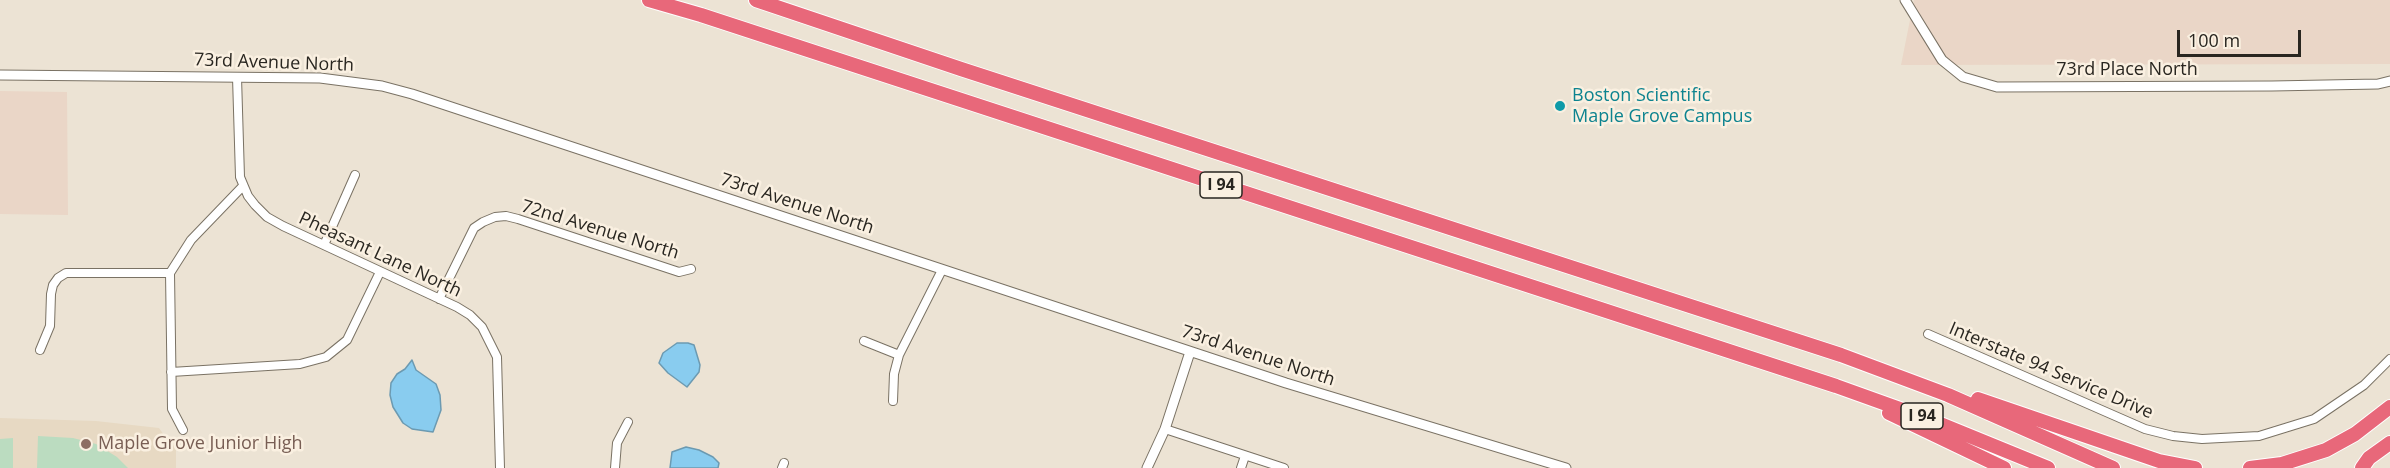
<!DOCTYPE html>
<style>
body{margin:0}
#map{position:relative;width:2390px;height:468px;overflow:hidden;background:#ece3d4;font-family:"Open Sans",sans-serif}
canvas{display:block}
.scale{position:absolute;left:2177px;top:30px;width:124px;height:27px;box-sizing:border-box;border:3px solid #292620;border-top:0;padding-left:8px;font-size:18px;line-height:21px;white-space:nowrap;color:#292620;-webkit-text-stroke:4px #faf0e1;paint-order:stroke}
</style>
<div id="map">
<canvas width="2390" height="468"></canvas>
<div class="scale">100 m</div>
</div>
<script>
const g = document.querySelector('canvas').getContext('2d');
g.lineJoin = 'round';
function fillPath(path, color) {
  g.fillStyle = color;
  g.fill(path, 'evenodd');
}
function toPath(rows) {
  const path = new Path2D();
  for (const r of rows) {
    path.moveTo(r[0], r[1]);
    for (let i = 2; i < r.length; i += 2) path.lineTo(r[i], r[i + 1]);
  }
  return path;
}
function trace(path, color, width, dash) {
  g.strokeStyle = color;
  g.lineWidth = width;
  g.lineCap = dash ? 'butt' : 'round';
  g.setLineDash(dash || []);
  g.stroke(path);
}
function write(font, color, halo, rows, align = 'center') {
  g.font = font + ' "Open Sans",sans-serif';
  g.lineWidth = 5;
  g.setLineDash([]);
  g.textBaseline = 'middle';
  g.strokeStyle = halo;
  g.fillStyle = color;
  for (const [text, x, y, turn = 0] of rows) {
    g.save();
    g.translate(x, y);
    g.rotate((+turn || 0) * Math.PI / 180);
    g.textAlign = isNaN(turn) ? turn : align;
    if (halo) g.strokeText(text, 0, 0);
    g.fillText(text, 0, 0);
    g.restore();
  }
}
const commercial = toPath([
 [1914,0,2390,0,2390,64,1901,65],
 [0,91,67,92,68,215,0,214]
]);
const built = toPath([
 [0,418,96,421,159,428,169,442,176,447,176,468,0,468]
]);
const green = toPath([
 [38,436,73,438,96,444,117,457,128,468,37,468],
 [13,438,13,468,0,468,0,439]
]);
const water = toPath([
 [677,343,688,343,694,345,700,365,699,372,687,387,668,373,659,363,663,353,677,343],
 [412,360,416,370,436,384,440,395,441,410,433,432,412,429,403,423,393,407,390,395,391,383,397,374,405,369,412,360],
 [686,447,699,450,713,457,719,463,718,468,670,468,672,452,686,447]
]);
const minor = toPath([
 [237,77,240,177,248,196,255,205,267,217,283,226,457,307,470,315,482,327,497,357,500,468],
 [324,245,355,175],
 [439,299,474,228,483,222,495,217,506,216,518,219,679,272,691,269],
 [1928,334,2145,429,2173,436,2202,439,2259,436,2314,419,2364,385,2390,359],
 [864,341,899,355],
 [40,350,50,326,51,294,53,285,58,278,66,273,170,273],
 [171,372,300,364,326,357,347,340,380,272],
 [893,401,894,374,899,355,942,270],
 [1165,429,1284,468],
 [183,430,172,409,170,273,191,240,243,186],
 [615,468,617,443,628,422],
 [782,468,784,463],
 [1241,468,1245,456]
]);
const tertiary = toPath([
 [1905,0,1942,60,1963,77,1997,87,2272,86,2378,84,2390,81],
 [0,75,320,78,382,86,412,94,1286,383,1566,468],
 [1147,468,1165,429,1190,352]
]);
const motorway = toPath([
 [649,0,701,15,1836,386,1928,419,2048,468],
 [756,0,961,69,1841,355,1948,395,2113,468],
 [1978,399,2159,461,2195,468],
 [1889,413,2004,468],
 [2250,468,2282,464,2326,450,2355,434,2390,407],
 [2362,468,2369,458,2390,443]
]);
const markers = [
 [1560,106,6,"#0f9aa8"],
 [86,444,6,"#8d6e63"]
];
const shields = [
 [1221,185,42],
 [1922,416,42]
];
const shieldNames = [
 ["I 94",1221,185],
 ["I 94",1922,416]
];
const streetNames = [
 ["73rd Avenue North",274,63,2],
 ["73rd Place North",2127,70],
 ["73rd Avenue North",797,204,18],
 ["72nd Avenue North",600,230,17],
 ["Pheasant Lane North",380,255,25],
 ["73rd Avenue North",1258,356,18],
 ["Interstate 94 Service Drive",2051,371,23]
];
const cultureNames = [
 ["Boston Scientific",1572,96],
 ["Maple Grove Campus",1572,117]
];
const educationNames = [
 ["Maple Grove Junior High",98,444]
];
fillPath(commercial, '#ead6c7');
fillPath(built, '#e7d9c3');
fillPath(green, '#bbdcc0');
fillPath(water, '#89ccef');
trace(water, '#6c9ab1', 1.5);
trace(minor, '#7a7264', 10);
trace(tertiary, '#7a7264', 11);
trace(motorway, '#fff', 16);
trace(minor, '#fff', 8);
trace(tertiary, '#fff', 9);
trace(motorway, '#e8687a', 14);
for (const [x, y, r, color] of markers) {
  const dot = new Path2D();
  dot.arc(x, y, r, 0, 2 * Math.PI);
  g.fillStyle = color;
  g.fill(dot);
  trace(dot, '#faf0e1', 2);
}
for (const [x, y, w] of shields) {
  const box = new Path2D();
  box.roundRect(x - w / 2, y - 13, w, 26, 4.5);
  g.fillStyle = '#faf0e1';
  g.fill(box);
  trace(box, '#292620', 1.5);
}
write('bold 16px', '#292620', null, shieldNames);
write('18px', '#292620', '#faf0e1', streetNames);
write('18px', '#0d838f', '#faf0e1', cultureNames, 'left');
write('18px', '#785e54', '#faf0e1', educationNames, 'left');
</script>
